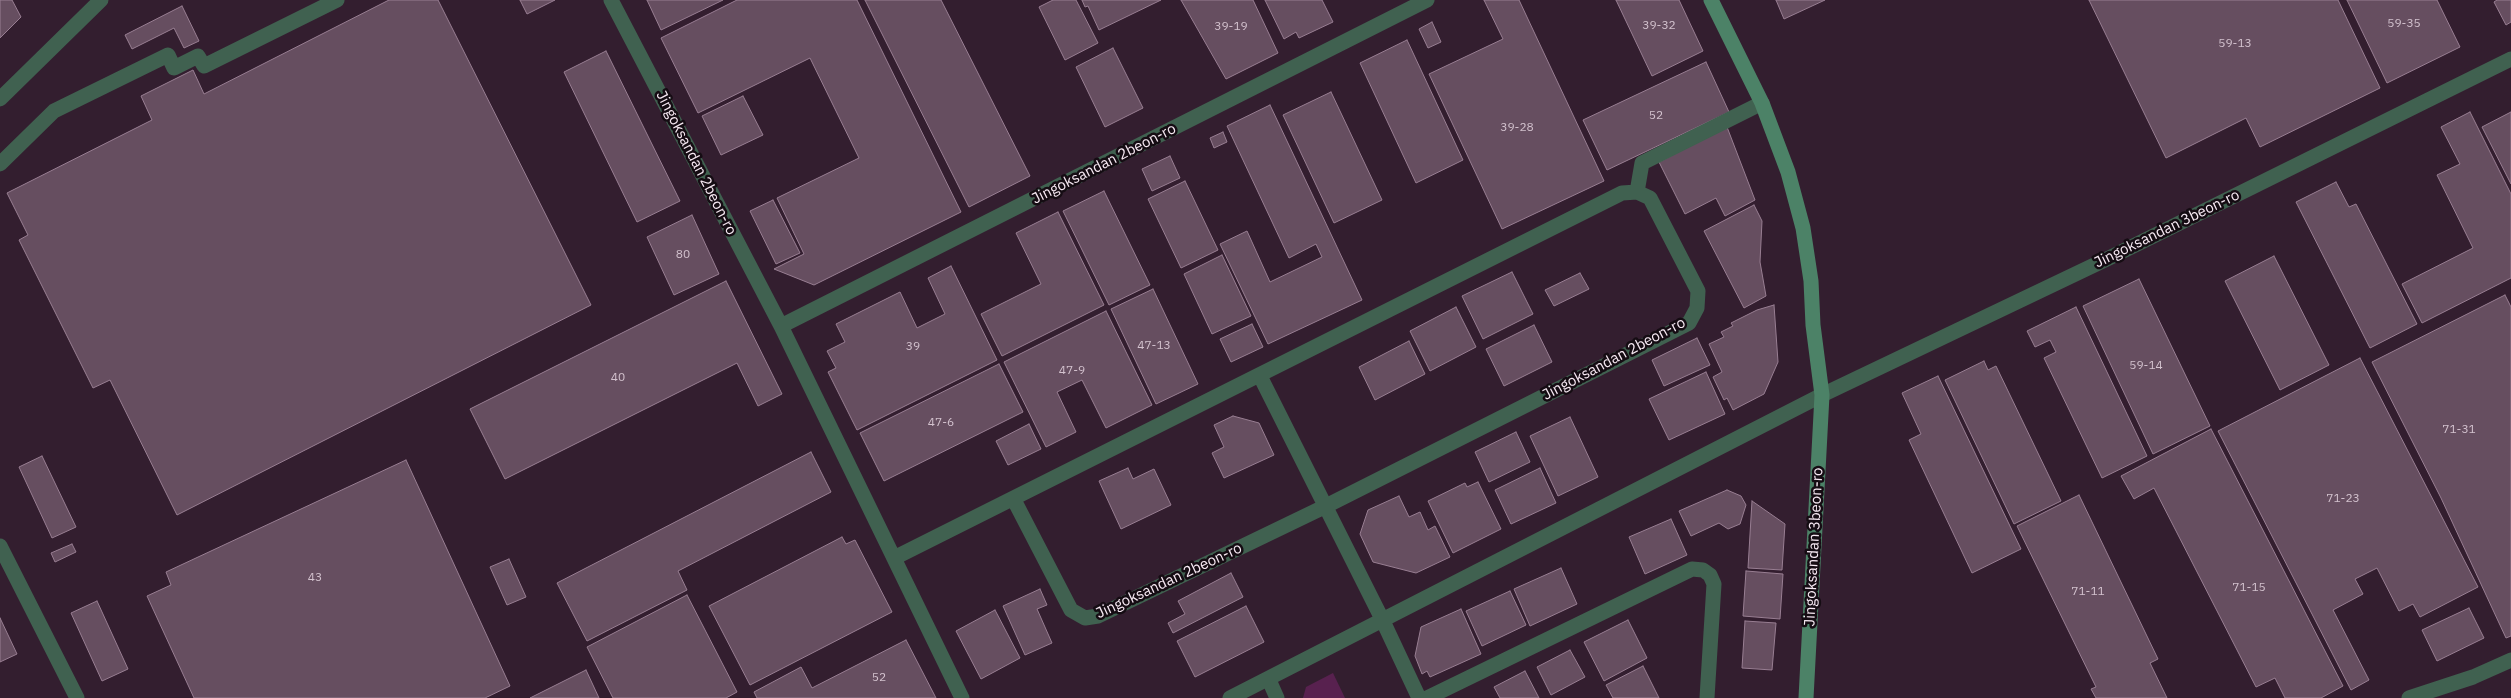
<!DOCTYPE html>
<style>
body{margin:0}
canvas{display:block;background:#331e2f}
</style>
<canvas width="2511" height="698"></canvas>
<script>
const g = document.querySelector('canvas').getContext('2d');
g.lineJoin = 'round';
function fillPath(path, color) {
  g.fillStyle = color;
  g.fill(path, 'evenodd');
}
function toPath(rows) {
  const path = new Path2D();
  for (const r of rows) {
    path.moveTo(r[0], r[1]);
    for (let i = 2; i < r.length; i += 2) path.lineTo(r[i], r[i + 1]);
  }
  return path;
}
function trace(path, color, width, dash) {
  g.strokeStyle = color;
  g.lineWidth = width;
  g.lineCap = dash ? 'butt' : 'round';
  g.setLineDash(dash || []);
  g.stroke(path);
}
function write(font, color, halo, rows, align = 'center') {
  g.font = font + ' "IBM Plex Sans",sans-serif';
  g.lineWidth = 5;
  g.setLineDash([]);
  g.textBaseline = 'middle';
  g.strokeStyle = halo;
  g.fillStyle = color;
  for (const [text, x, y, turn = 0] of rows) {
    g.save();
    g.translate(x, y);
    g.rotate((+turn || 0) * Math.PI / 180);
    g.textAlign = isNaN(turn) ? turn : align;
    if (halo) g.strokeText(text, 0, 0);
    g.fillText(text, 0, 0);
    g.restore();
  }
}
const green = toPath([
 [1333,673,1345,698,1303,698,1306,687]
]);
const building = toPath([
 [0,0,12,0,21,17,0,38,0,0],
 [389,0,438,0,591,305,177,515,110,380,93,388,19,240,28,235,7,193,152,120,141,96,193,70,204,94,389,0],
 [520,0,555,0,527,14,520,0],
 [647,0,723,0,661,30,647,0],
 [737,0,857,0,961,212,814,285,774,269,804,254,777,198,859,158,810,58,698,113,661,38,737,0],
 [865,0,941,0,1030,176,969,207,865,0],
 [1053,0,1076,0,1098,43,1065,60,1039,7,1053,0],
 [1082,0,1161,0,1099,30,1088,6,1085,7,1082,0],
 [1181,0,1253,0,1278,53,1226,79,1181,0],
 [1265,0,1322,0,1333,22,1299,38,1296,32,1284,39,1265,0],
 [1484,0,1519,0,1604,181,1502,229,1429,74,1503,39,1484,0],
 [1616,0,1679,0,1703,51,1652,76,1616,0],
 [1776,0,1825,0,1784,19,1776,0],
 [2089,0,2338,0,2380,88,2260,147,2246,118,2166,158,2089,0],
 [2347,0,2437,0,2460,47,2387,83,2347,0],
 [2497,0,2511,0,2511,22,2506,25,2494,2,2497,0],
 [182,6,199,41,184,48,174,28,132,49,125,35,182,6],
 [1432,22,1441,42,1428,48,1419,29,1432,22],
 [1407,40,1463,160,1416,183,1360,63,1407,40],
 [1113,48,1143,108,1105,127,1076,67,1113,48],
 [606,51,680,201,637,222,564,72,606,51],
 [1706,62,1729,112,1607,170,1583,120,1706,62],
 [1331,92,1382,200,1334,223,1283,115,1331,92],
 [743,96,763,135,721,155,702,116,743,96],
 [1270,105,1362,300,1268,344,1220,244,1247,231,1270,282,1322,257,1316,244,1289,258,1227,126,1270,105],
 [2470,112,2511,194,2511,278,2422,323,2402,284,2473,248,2437,175,2460,164,2441,127,2470,112],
 [2511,112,2511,184,2482,127,2511,112],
 [1727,127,1755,200,1725,216,1716,198,1685,214,1659,162,1727,127],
 [1223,132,1227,142,1214,148,1210,138,1223,132],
 [1170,156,1180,178,1152,191,1142,169,1170,156],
 [1185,181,1218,250,1181,268,1148,199,1185,181],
 [2336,182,2349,207,2356,204,2417,324,2370,348,2296,202,2336,182],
 [1104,191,1150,285,1109,305,1063,211,1104,191],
 [773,200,800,253,776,264,750,211,773,200],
 [1754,205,1762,221,1760,262,1766,296,1744,308,1704,231,1754,205],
 [1058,212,1104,305,1002,356,981,314,1041,284,1016,233,1058,212],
 [692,215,719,274,674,295,647,237,692,215],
 [1222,255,1251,316,1212,334,1184,274,1222,255],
 [2274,256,2329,365,2280,390,2225,281,2274,256],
 [951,266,997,360,857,430,828,372,836,368,827,351,845,342,836,324,900,292,917,328,945,314,928,278,951,266],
 [1512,272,1533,314,1483,339,1462,296,1512,272],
 [1580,273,1589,289,1554,306,1545,290,1580,273],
 [2139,279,2210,426,2153,454,2083,306,2139,279],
 [726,281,782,394,758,406,737,363,505,479,470,409,726,281],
 [1153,289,1198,384,1156,404,1111,309,1153,289],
 [2505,295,2511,307,2511,636,2506,638,2441,498,2372,362,2505,295],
 [1774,305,1778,362,1764,394,1733,410,1727,398,1724,400,1713,377,1722,372,1709,344,1724,337,1721,332,1733,326,1731,323,1757,310,1774,305],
 [1456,307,1476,347,1430,371,1410,331,1456,307],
 [2076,307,2147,456,2102,478,2044,358,2056,352,2050,340,2035,347,2027,331,2076,307],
 [1106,311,1152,405,1106,428,1082,380,1057,392,1076,432,1046,447,1004,362,1106,311],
 [1252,324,1263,347,1231,362,1220,339,1252,324],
 [1534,325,1552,362,1504,386,1486,349,1534,325],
 [1697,338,1710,365,1664,386,1652,360,1697,338],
 [1409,341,1425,374,1375,400,1359,367,1409,341],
 [2360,358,2478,587,2420,617,2413,604,2399,611,2377,568,2355,579,2363,594,2333,610,2369,680,2351,690,2218,431,2360,358],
 [1984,361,1988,370,1996,366,2061,501,2014,524,1945,380,1984,361],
 [999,364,1023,412,884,481,860,433,999,364],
 [1706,372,1725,414,1669,440,1649,399,1706,372],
 [1938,376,2021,549,1972,573,1909,440,1921,434,1902,393,1938,376],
 [1233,416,1259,423,1274,455,1224,478,1212,453,1224,447,1214,425,1233,416],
 [1570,417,1598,477,1558,496,1530,436,1570,417],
 [1029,424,1041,449,1008,465,996,441,1029,424],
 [2211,429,2343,686,2321,698,2285,698,2275,678,2256,687,2154,488,2134,499,2121,476,2211,429],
 [1516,432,1530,462,1489,482,1475,452,1516,432],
 [811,452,831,492,678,571,687,590,587,641,557,583,811,452],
 [42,456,76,527,52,538,19,467,42,456],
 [406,460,510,686,485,698,194,698,147,596,171,585,166,572,406,460],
 [1128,468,1133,479,1154,469,1171,505,1121,529,1099,481,1128,468],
 [1540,468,1556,503,1511,524,1495,490,1540,468],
 [1478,482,1501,529,1453,553,1428,501,1465,483,1467,487,1478,482],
 [1727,490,1741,496,1746,505,1740,524,1728,529,1719,523,1691,536,1679,511,1727,490],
 [2079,495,2158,659,2150,663,2167,698,2096,698,2091,689,2096,687,2017,526,2079,495],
 [1399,496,1409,517,1420,512,1428,530,1435,526,1450,557,1416,573,1373,562,1360,534,1368,510,1399,496],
 [1752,501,1785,524,1782,570,1748,568,1752,501],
 [1671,519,1687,555,1645,574,1629,537,1671,519],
 [842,537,846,544,855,540,892,612,750,685,709,606,842,537],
 [72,544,76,552,55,562,51,553,72,544],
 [509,559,526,597,507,605,490,567,509,559],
 [1561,568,1577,604,1530,626,1514,589,1561,568],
 [1746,571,1783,574,1780,619,1743,616,1746,571],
 [1231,573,1243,597,1173,633,1168,623,1185,614,1178,601,1231,573],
 [1040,589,1047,605,1037,609,1052,643,1025,655,1003,606,1040,589],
 [1510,591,1526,625,1482,646,1466,611,1510,591],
 [687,595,737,692,726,698,613,698,587,647,687,595],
 [97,601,128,669,102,681,71,613,97,601],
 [1246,606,1264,642,1195,677,1177,641,1246,606],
 [2469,608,2484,638,2437,661,2422,630,2469,608],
 [1461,609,1481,654,1430,677,1427,671,1422,674,1415,656,1421,627,1461,609],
 [995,610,1020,658,981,679,956,631,995,610],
 [0,618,17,654,0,662,0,618],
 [1628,620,1647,658,1604,681,1584,642,1628,620],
 [1745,621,1776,623,1772,670,1742,668,1745,621],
 [906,640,936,698,757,698,754,692,801,667,812,688,906,640],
 [1570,650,1585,677,1551,695,1537,667,1570,650],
 [1643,666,1659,698,1613,698,1606,685,1643,666],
 [586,670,599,698,530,698,586,670],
 [1525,671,1539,698,1500,698,1494,687,1525,671]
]);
const street = toPath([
 [611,0,781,326,962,698],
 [0,99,101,0],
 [0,164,54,111,168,55,174,68,198,56,204,66,337,0],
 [1637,192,1642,163,1762,103],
 [781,326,1427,0],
 [1260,376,1382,619,1419,698],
 [0,546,77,698],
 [894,558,1622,193,1637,192,1650,198,1698,291,1697,308,1689,323,1324,507,1098,616,1085,618,1071,610,1014,500],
 [1269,680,1277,698],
 [1230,698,1822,395,2109,258,2511,59],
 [1427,698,1692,569,1703,570,1710,575,1714,584,1707,698],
 [2409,698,2473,677,2511,660]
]);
const secondary = toPath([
 [1711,0,1762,103,1788,172,1803,228,1811,281,1813,325,1822,395,1806,698]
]);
const numberNames = [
 ["59-35",2404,24],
 ["39-32",1659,26],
 ["39-19",1231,27],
 ["59-13",2235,44],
 ["52",1656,116],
 ["39-28",1517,128],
 ["80",683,255],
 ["47-13",1154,346],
 ["39",913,347],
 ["59-14",2146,366],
 ["47-9",1072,371],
 ["40",618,378],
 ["47-6",941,423],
 ["71-31",2459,430],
 ["71-23",2343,499],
 ["43",315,578],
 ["71-15",2249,588],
 ["71-11",2088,592],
 ["52",879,678]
];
const streetNames = [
 ["Jingoksandan 2beon-ro",696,163,63],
 ["Jingoksandan 2beon-ro",1104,164,-27],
 ["Jingoksandan 3beon-ro",2167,229,-26],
 ["Jingoksandan 2beon-ro",1614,359,-28],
 ["Jingoksandan 3beon-ro",1814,547,-87],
 ["Jingoksandan 2beon-ro",1169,581,-25]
];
fillPath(green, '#58214f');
fillPath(building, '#664e60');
trace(building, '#987e92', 1);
trace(street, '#406150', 15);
trace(secondary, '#4c8267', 15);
write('12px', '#d3c2ce', null, numberNames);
write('15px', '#f7e9f3', '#150c13', streetNames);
</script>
